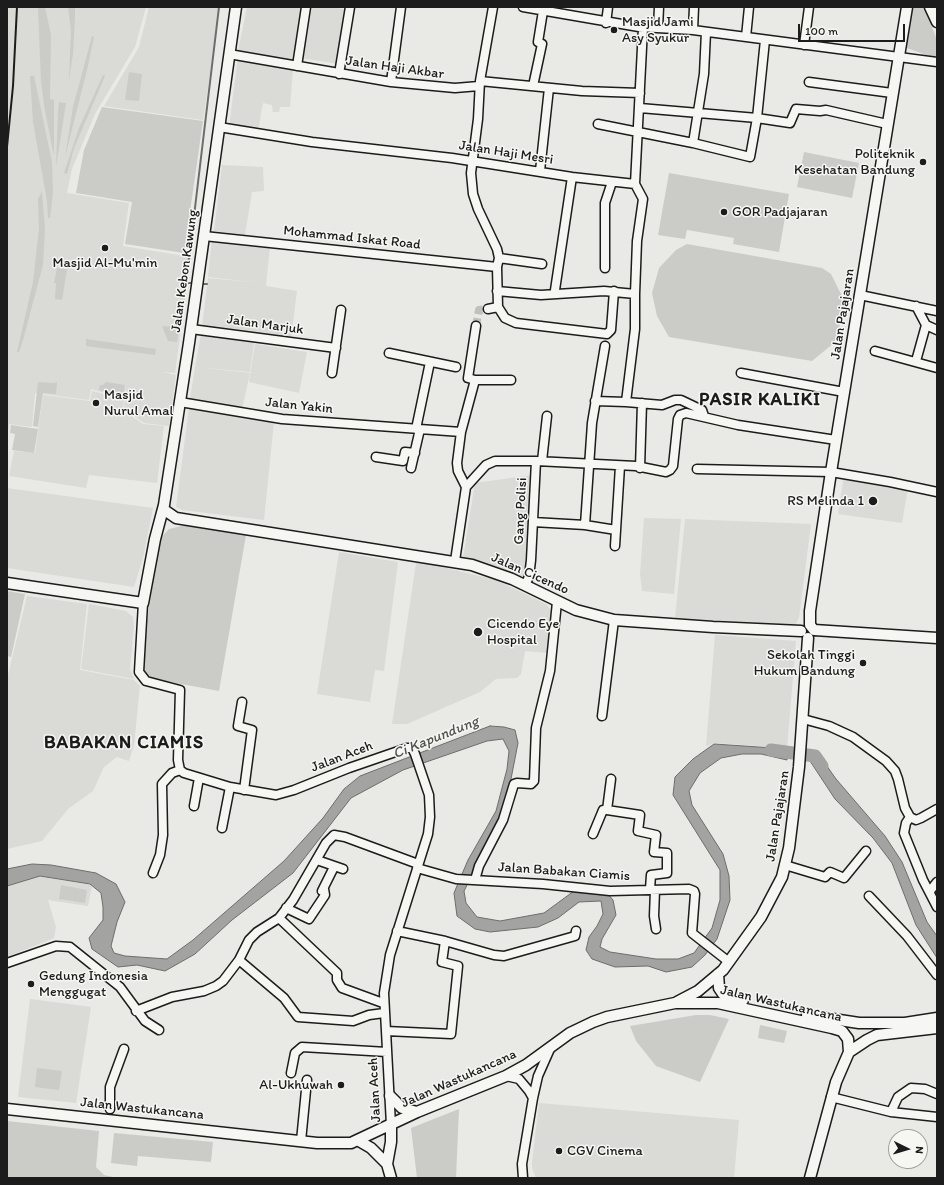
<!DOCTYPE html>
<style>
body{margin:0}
#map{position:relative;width:944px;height:1185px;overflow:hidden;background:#e9e9e5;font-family:Itim,sans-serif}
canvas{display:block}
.frame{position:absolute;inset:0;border:8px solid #1c1c1c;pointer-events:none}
.north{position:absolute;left:888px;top:1129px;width:40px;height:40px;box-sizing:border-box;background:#f6f6f2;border:1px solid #9f9f9c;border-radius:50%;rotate:95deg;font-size:11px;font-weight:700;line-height:16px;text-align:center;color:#1c1c1c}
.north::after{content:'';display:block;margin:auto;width:14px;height:18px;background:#1c1c1c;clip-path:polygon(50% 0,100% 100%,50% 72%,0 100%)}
.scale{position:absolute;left:798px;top:24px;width:107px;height:18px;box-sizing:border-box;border:2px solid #1c1c1c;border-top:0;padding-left:5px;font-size:12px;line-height:14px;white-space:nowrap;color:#1c1c1c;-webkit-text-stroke:3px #f6f6f2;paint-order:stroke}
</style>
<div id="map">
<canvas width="944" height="1185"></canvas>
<div class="frame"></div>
<div class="north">N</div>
<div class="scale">100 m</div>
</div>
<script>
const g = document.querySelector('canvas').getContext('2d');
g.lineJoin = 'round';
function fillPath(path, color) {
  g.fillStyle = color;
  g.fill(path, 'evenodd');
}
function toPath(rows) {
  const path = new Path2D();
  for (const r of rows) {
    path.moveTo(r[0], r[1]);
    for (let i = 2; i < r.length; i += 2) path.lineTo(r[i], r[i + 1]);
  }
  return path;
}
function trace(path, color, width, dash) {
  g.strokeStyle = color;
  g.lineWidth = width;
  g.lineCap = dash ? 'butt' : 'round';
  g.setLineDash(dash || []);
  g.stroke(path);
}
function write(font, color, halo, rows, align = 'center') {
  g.font = font + ' Itim,sans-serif';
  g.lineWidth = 3;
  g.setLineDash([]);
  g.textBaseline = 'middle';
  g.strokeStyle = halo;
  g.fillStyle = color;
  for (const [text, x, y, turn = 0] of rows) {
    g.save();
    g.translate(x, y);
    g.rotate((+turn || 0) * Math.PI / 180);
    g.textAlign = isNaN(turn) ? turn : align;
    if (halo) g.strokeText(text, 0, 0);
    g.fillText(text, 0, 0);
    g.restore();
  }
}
const built = toPath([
 [7,7,146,7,135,47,95,114,72,169,67,193,129,203,123,246,191,257,175,373,163,372,176,375,169,426,144,423,124,409,126,383,124,398,91,389,89,400,35,393,32,427,9,424,7,440],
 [149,7,220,7,203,120,104,106,139,47],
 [247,7,303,7,303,10,286,8,302,10,297,62,238,51],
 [307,7,331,7,348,10,339,64,301,58],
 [238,57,293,68,290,107,280,107,279,112,273,112,272,105,263,103,258,131,229,127],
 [222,165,263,167,264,191,252,192,245,235,214,231],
 [212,239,270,245,266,286,297,291,291,338,202,327,208,278,261,283,208,277],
 [201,334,254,343,250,372,195,367],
 [255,344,307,352,299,393,249,382],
 [195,367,250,373,242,409,190,399],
 [92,391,124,399,123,410,143,424,164,426,157,483,89,475,86,488,9,476,14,451,35,453,43,395,90,401],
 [189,408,274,421,264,520,182,510,176,507],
 [533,475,530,559,525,579,501,568,463,558,475,483],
 [844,476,908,487,902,523,838,514],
 [7,488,153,508,143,558,134,587,7,568],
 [644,518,681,519,674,594,642,591,640,574],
 [685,519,811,524,799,618,795,625,675,618],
 [339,552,398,562,384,671,375,670,370,702,317,694],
 [421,562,496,580,546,604,553,613,548,653,525,651,521,674,517,678,496,679,480,692,407,724,392,724,416,563],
 [27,596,87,604,80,670,134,680,140,686,134,745,129,761,117,757,104,767,93,791,68,809,42,841,7,849,7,679],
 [89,604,126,611,133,617,134,626,130,669,134,679,81,669],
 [715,635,796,641,787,748,714,743,706,746],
 [26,874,92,885,88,906,48,900,56,927,54,938,7,957,7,881],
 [30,999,91,1007,76,1103,18,1097],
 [539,1103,739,1120,734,1178,536,1178,532,1168,532,1162]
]);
const green = toPath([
 [38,7,45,7,51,35,50,99,54,100,54,156,45,111,41,82],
 [68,7,75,7,75,16,73,54,69,80,71,30],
 [912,7,924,7,937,40,937,59,907,48,905,43],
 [92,36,94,37,87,70,65,157,73,107],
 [129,72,142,74,139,101,125,100],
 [103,75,105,76,74,148,67,174,64,173,79,128],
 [30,76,34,76,52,162,53,192,50,218,48,218,47,201,33,122],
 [59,102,66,103,56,167,58,112],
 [102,107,203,121,184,253,125,244,132,202,76,193,84,150],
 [804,152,859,163,852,198,797,187],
 [669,173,789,194,779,252,733,244,734,238,687,230,685,239,658,235],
 [42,191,45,229,43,265,23,340,19,352,17,352,33,282,39,229,38,199],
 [687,244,822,268,831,274,842,296,842,318,834,343,812,361,669,337,657,316,652,293,659,268,676,250],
 [57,268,67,269,62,300,55,299,56,283,54,283],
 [162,326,179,327,177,342,168,341],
 [86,339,156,349,155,355,86,346],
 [38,382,54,383,57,382,56,394,43,393,38,427,33,426],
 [106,382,125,385,123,397,99,390,100,385,103,385],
 [11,425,38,429,34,453,12,450,15,434,10,433],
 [186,525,246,535,219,691,149,678,142,673,140,663,160,539,169,529],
 [7,591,25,594,11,657,7,656],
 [61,885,87,890,85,903,59,899],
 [696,1015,710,1015,729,1019,700,1082,656,1066,636,1041,630,1026],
 [760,1025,787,1031,784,1043,758,1038],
 [37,1068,62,1071,59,1090,35,1087],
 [459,1109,456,1178,417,1178,411,1128],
 [7,1121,99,1131,96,1167,104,1175,118,1178,7,1178],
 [114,1133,213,1142,211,1162,138,1156,137,1166,111,1163]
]);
const water = toPath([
 [490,726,504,727,515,730,518,743,503,820,479,862,464,891,466,903,477,917,500,921,544,913,574,891,593,889,607,893,613,900,616,915,602,939,600,947,610,952,656,959,678,959,694,953,712,928,720,900,720,870,673,795,675,777,693,759,714,744,788,749,787,760,761,754,742,754,721,758,700,773,689,791,692,805,723,854,729,876,730,900,717,939,705,955,692,967,666,972,648,966,615,967,592,959,586,950,589,937,597,926,603,914,601,901,579,902,558,918,538,927,490,932,475,929,457,916,454,893,468,860,496,811,507,769,509,751,503,739,487,741,403,770,351,798,293,873,232,920,195,954,165,971,137,965,118,967,92,949,89,938,103,920,103,907,101,893,90,884,40,876,7,886,7,869,32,864,51,865,96,873,116,884,125,902,117,922,111,946,114,953,125,956,167,959,193,940,284,861,323,818,344,789,360,776,490,726],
 [810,750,822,759,836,779,885,836,902,862,927,922,937,936,937,958,916,925,892,863,873,838,835,799,810,761,810,750]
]);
const stream = toPath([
 [193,283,186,283,219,7],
 [200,284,207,284]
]);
const river = toPath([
 [771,750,815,756,822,766]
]);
const minorTunnel = toPath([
 [476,326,479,310,488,309]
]);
const minor = toPath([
 [493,7,480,81,478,119,471,173,473,194,478,209,497,249,499,258,497,267,498,307,505,318,516,323,607,334,611,330,614,291],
 [523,7,639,27,693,30,937,62],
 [606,23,608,7],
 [658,28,659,7],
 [693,30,694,7],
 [746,37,749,7],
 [804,45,809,7],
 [229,54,391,82,455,88,479,86],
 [297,66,306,7],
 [339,74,350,7],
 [480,81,582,91,640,93],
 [391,82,401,7],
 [809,82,892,93],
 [533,86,542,44,538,42,543,11],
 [640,108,757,118,790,123,796,109,820,111,826,110,887,124],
 [598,124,693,143,750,157,757,118,765,40],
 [219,127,312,142,452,158,572,177,635,184],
 [693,143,704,74,706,32],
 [540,171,549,88],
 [635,184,643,28],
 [204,236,497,267],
 [499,258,542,264],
 [605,268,605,203,612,182],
 [555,290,572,177],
 [497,291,541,295,604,291,635,294,637,241,643,199,635,184],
 [860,295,937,311],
 [916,306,926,325,937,330],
 [488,309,498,307],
 [191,329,336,348],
 [875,351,937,368],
 [389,353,456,367],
 [916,361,926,325],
 [332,373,341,310],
 [741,373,844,392],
 [475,380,511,380],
 [595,401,626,402,635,329,635,294],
 [180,402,282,419,461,432],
 [626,402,662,405,675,400,681,400,702,410,704,416],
 [416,429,430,362],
 [376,457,403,461,405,452,415,453],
 [542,461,547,416],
 [411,468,420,429],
 [640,468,642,403],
 [697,469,831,472,890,482,937,492],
 [466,487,458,471,457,463,461,432,475,380,468,378,476,326],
 [533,522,585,525,616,530],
 [585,525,592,423,605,346],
 [615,546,620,466],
 [455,561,466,487,486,465,495,461,536,461,636,466,666,472,670,470,673,466,678,419,680,415,686,413,738,425,836,440],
 [525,585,529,577,531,560,536,461],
 [143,603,139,672,146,681,180,690,178,760,180,770,184,773,230,787,276,795,294,790,349,768,407,748,412,748,415,754,429,795,430,817,428,834,390,955,384,993,391,1125],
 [242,702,238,726,252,730,244,790],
 [602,716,614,620],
 [803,719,829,726,853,737,886,761,895,771,898,779,905,808,910,817,916,820,921,818,937,809],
 [611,779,607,810,640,815,638,831,656,835,654,852,667,853,667,873,651,875,650,889],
 [194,806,199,778],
 [910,817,906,823,904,833,923,880,937,907],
 [222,828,230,787],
 [593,834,603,810,607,810],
 [317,860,343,869],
 [785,865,825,877,830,872,844,878,866,851],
 [417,868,456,879,543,884,610,891,689,889,694,891,695,894,692,933,729,962],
 [153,873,160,855,163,835,162,784,172,773,180,770],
 [475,880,479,866,503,820,514,784,517,783,531,784,534,781,536,728,550,671,557,602],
 [655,890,654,916,656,929],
 [322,891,334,867],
 [930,891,937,882],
 [869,896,907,936,937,975],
 [286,908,309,919,325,895,324,889],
 [279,918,337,973,337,980,342,988,383,1003],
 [397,931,445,941,494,955,504,956,575,936,576,931],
 [239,960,284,998,298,1017,353,1021,369,1015,384,1013],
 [7,963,56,946,70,947,120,987,145,1021,159,1030],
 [136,1011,172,997,204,991,216,986,223,981,239,960,249,940,257,932,279,918,293,900,326,843,334,835,345,837,418,864],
 [386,1031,451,1034,458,966,442,962,445,941],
 [291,1073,295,1053,302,1047,387,1052],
 [506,1076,519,1079,529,1091,533,1098],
 [831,1097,891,1112,937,1117],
 [110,1109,110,1087,124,1049],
 [891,1112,898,1097,911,1088,925,1089,937,1094],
 [301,1141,307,1080],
 [523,1178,522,1164,533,1098,538,1076,550,1049]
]);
const major = toPath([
 [930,7,937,22],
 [163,509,176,518,472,565,512,579,576,610,614,620,713,627,801,631],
 [7,583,143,603,155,539,164,505,189,343,236,7],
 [814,630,810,625,810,611,831,472,907,7],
 [814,630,937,638],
 [718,974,719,988,723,994,743,1000],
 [677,1002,698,991,723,970,761,917,782,877,789,848,799,767,808,638],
 [807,1015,859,1023,905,1023,937,1018],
 [849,1052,867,1040,877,1035,937,1028],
 [390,1096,402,1108,417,1112],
 [7,1109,317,1143,351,1143,417,1112,506,1076,526,1065,570,1033,593,1022,607,1017,675,1003,718,1003,832,1028,842,1031,848,1039,849,1052,836,1082,810,1178],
 [359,1141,371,1148,387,1164],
 [391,1178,387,1164,391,1142,391,1125]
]);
const rail = toPath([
 [7,147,13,86,17,7]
]);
const markers = [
 [614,30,4,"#1c1c1c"],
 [923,162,4,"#1c1c1c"],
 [724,212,4,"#1c1c1c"],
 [105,248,4,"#1c1c1c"],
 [96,403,4,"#1c1c1c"],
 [873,501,5,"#1c1c1c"],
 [478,632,5,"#1c1c1c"],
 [863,663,4,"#1c1c1c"],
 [31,984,4,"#1c1c1c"],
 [341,1085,4,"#1c1c1c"],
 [559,1151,4,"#1c1c1c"]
];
const poiNames = [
 ["Masjid Jami",622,22],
 ["Asy Syukur",622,38],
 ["Politeknik",915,154,"right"],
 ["Kesehatan Bandung",915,170,"right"],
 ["GOR Padjajaran",732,212],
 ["Masjid Al-Mu'min",105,263,"center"],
 ["Masjid",104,395],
 ["Nurul Amal",104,411],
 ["RS Melinda 1",864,501,"right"],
 ["Cicendo Eye",487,624],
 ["Hospital",487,640],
 ["Sekolah Tinggi",855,655,"right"],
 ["Hukum Bandung",855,671,"right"],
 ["Gedung Indonesia",39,976],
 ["Menggugat",39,992],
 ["Al-Ukhuwah",333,1085,"right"],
 ["CGV Cinema",567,1151]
];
const streetNames = [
 ["Jalan Haji Akbar",395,68,8],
 ["Jalan Haji Mesri",506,153,9],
 ["Mohammad Iskat Road",352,238,6],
 ["Jalan Kebon Kawung",185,271,-82],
 ["Jalan Pajajaran",843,314,-81],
 ["Jalan Marjuk",265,325,8],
 ["Jalan Yakin",299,406,6],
 ["Gang Polisi",521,511,-87],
 ["Jalan Cicendo",530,574,24],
 ["Jalan Aceh",342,757,-21],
 ["Jalan Pajajaran",778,816,-81],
 ["Jalan Babakan Ciamis",564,872,4],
 ["Jalan Wastukancana",781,1004,13],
 ["Jalan Wastukancana",459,1079,-24],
 ["Jalan Aceh",375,1090,-93],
 ["Jalan Wastukancana",142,1109,6]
];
const waterNames = [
 ["Ci Kapundung",436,738,-22]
];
const districtNames = [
 ["PASIR KALIKI",760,400],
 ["BABAKAN CIAMIS",124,743]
];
fillPath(built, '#dadad6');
fillPath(green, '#cbcbc7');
fillPath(water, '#a3a3a1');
trace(water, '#6d6d6c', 1);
trace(stream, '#6d6d6c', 2);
trace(river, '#a3a3a1', 13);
trace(minorTunnel, '#c0c0bd', 8, [8, 4]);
trace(minor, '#1c1c1c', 11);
trace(major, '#1c1c1c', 13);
trace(minor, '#f6f6f2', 8);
trace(major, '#f6f6f2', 10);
trace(rail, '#1c1c1c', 2);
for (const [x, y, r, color] of markers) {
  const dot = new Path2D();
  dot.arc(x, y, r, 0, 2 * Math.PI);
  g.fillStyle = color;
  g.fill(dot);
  trace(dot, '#f6f6f2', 1.5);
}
write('14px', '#1c1c1c', '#f6f6f2', poiNames, 'left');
write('14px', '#1c1c1c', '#f6f6f2', streetNames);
write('italic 15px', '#525251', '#f6f6f2', waterNames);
g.letterSpacing = '1px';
write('bold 18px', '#1c1c1c', '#f6f6f2', districtNames);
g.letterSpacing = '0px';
</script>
